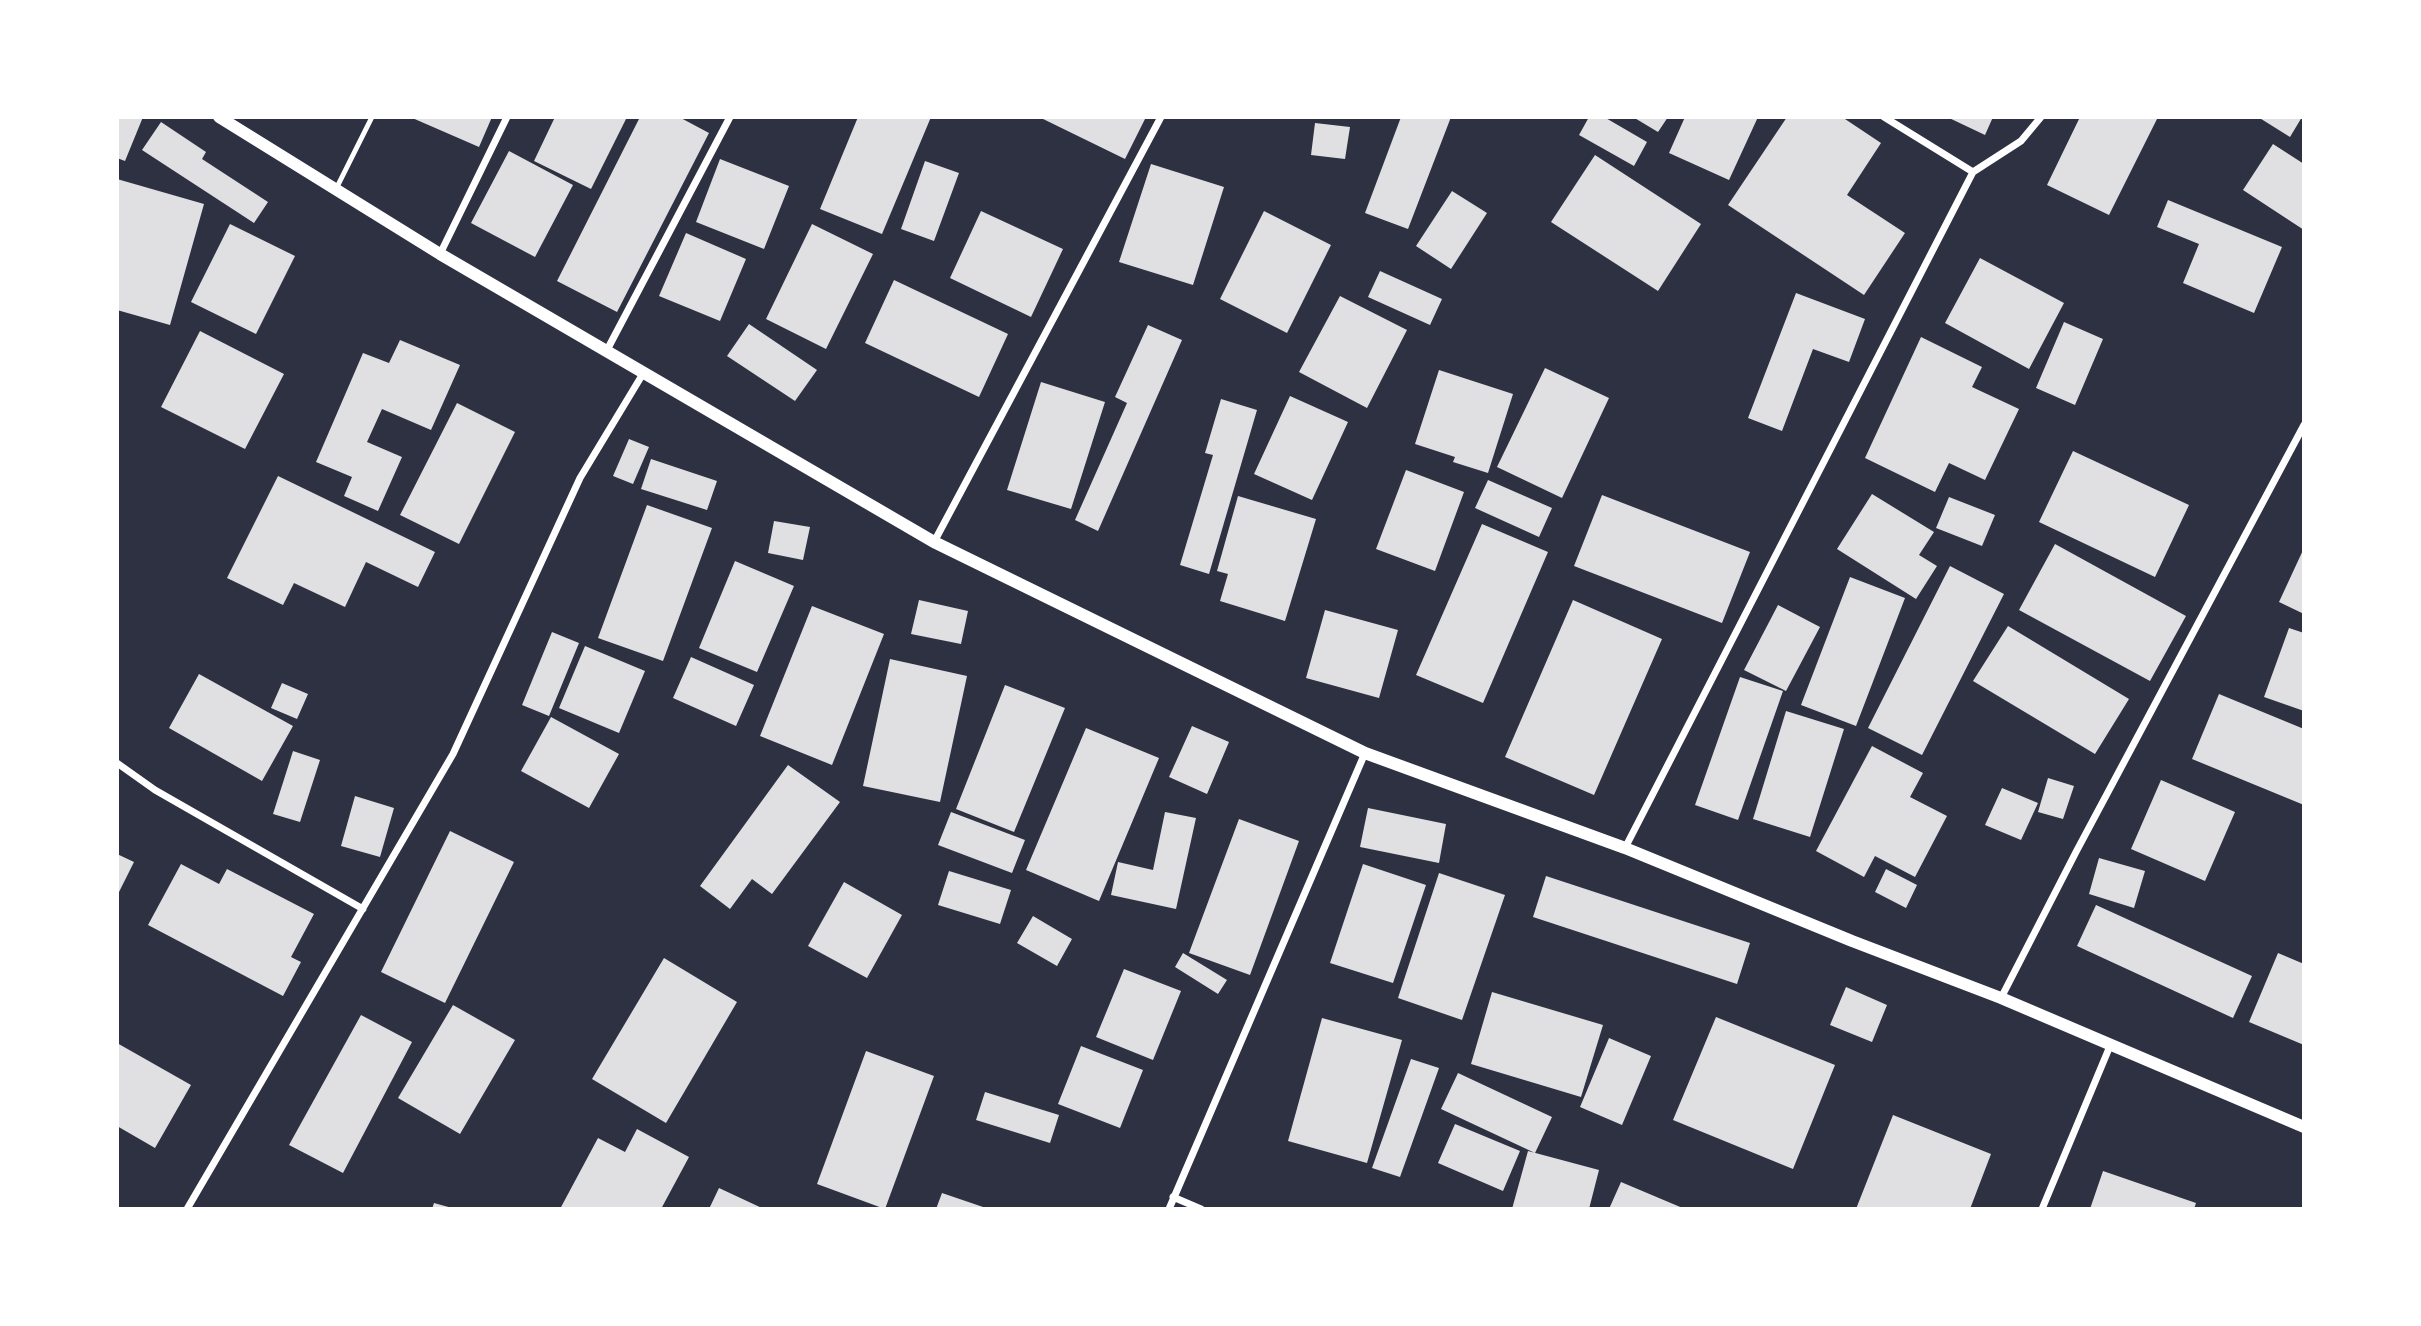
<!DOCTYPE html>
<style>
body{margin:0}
#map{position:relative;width:2421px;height:1326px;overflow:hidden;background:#2d3142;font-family:"Noto Serif",serif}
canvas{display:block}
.frame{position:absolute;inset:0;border:119px solid #fff;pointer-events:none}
</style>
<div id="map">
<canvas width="2421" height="1326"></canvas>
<div class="frame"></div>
</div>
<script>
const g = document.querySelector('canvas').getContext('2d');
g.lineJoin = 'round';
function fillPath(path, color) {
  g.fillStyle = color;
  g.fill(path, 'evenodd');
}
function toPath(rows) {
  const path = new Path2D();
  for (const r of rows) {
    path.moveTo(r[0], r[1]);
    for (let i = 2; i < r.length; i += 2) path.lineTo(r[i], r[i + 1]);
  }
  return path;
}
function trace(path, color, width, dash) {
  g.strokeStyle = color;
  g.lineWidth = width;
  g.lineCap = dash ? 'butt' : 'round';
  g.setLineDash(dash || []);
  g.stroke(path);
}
const building = toPath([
 [117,117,143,117,125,161,117,158],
 [410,117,492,117,479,147],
 [555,117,627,117,591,189,534,161],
 [640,117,679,117,709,133,617,312,557,281],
 [858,117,931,117,882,234,820,209],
 [1039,117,1146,117,1125,159],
 [1401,117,1451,117,1408,229,1365,213],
 [1589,117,1604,117,1647,142,1634,166,1579,135],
 [1633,117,1668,117,1658,132],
 [1685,117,1758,117,1729,180,1669,153],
 [1787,117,1842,117,1881,143,1847,195,1905,233,1864,295,1728,205],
 [1947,117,1993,117,1985,135],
 [2080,117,2157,119,2109,215,2047,185],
 [2258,117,2302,117,2290,137],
 [161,122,206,152,202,159,268,202,254,223,142,150],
 [1315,123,1350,127,1345,159,1311,155],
 [2273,144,2304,164,2304,230,2243,190],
 [509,151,573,185,535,257,471,223],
 [1595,155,1701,224,1658,291,1551,222],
 [720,159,789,186,764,249,696,222],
 [925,161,959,173,934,241,901,229],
 [1151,164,1224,187,1193,285,1119,262],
 [117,179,204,204,170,325,117,310],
 [1452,191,1487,213,1451,269,1416,246],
 [2168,200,2282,247,2254,313,2183,283,2199,244,2157,227],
 [981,211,1063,249,1031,317,950,278],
 [1264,211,1331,245,1287,333,1220,299],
 [230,224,295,256,256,334,191,302],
 [812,224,873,254,826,349,766,319],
 [686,233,746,259,720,321,659,296],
 [1980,258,2064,303,2029,369,1945,323],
 [1380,271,1442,299,1430,325,1368,297],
 [894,280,1008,334,979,397,865,343],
 [1796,293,1865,319,1849,362,1813,349,1782,431,1748,418],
 [1340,296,1407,330,1367,408,1299,372],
 [2064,322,2103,339,2075,405,2036,388],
 [749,324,817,370,795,401,727,356],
 [1148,325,1182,340,1098,531,1075,520,1127,403,1115,397],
 [200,331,284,374,245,449,161,407],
 [1921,337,1982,367,1972,387,2019,409,1985,480,1949,463,1935,492,1865,458],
 [400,340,460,365,431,430,382,409,367,442,402,457,378,511,344,496,352,477,316,462,363,353,389,363],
 [1545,368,1609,398,1562,498,1497,467],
 [1439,370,1513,394,1488,473,1453,462,1455,457,1415,444],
 [1041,382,1105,402,1071,509,1007,490],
 [1290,396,1348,422,1312,500,1254,474],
 [1221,399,1257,410,1209,574,1180,565,1213,455,1205,453],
 [457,403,515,432,459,544,400,515],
 [629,439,649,447,633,484,613,476],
 [2073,451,2189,505,2155,577,2039,522],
 [651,459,717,481,707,510,641,489],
 [1406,470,1464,492,1435,571,1376,549],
 [278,476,435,552,418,587,366,562,345,607,294,583,283,605,227,578],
 [1488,480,1552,508,1539,537,1475,508],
 [1872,494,1934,532,1919,555,1937,566,1916,599,1837,549],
 [1602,495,1750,552,1722,623,1574,566],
 [1238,496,1316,519,1285,621,1220,601,1228,574,1217,571],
 [1949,497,1995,515,1982,546,1936,528],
 [647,505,712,528,663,661,598,638],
 [774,521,810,527,803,560,768,553],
 [1482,524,1548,552,1483,703,1416,675],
 [2055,544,2186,616,2150,681,2019,610],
 [2304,548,2304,614,2279,602],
 [735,561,794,586,757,672,699,648],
 [1950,566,2004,594,1922,755,1868,728],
 [1850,577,1905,598,1856,726,1801,705],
 [919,600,968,611,961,644,911,634],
 [1573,600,1662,639,1594,795,1505,757],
 [1778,605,1820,627,1786,691,1744,670],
 [812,606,884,634,832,765,760,736],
 [1325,610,1398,630,1379,698,1306,678],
 [2008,626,2129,699,2095,754,1973,681],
 [2289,628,2304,633,2304,711,2264,697],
 [552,632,579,643,549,716,522,705],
 [585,646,645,671,619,733,559,708],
 [691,657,754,685,736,726,673,698],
 [890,659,967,676,940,802,863,786],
 [199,674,293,726,262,781,169,728],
 [1740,677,1783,691,1738,820,1695,805],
 [282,683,308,694,297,719,271,708],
 [1005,685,1065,708,1014,832,956,809],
 [2219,694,2304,729,2304,805,2192,759],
 [1786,711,1844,729,1810,837,1753,819],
 [551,717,619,754,589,808,521,771],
 [1192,726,1229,742,1207,794,1169,777],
 [1086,728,1159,758,1099,901,1026,870],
 [1872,746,1923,773,1910,797,1947,816,1915,877,1875,856,1864,877,1816,851],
 [293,751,320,760,300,822,273,814],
 [788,765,840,802,772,894,752,879,730,909,700,886],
 [2048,778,2074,786,2063,819,2038,812],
 [2161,780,2235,812,2205,881,2131,849],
 [2002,788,2038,803,2021,840,1985,825],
 [355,796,394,808,380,857,341,846],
 [1368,808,1446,824,1439,863,1360,847],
 [951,812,1025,840,1012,873,938,845],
 [1165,812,1196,818,1176,909,1111,895,1118,862,1153,870],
 [1239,819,1299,841,1250,975,1189,953],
 [450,831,514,862,445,1003,381,972],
 [117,854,134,862,117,896],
 [2099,858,2145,871,2134,908,2089,894],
 [181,864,219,884,227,869,314,914,291,957,301,962,283,996,148,925],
 [1363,864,1426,885,1393,983,1330,963],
 [1886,869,1917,885,1906,908,1875,892],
 [949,871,1011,890,1000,924,938,905],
 [1439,873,1505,895,1462,1020,1398,998],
 [1546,876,1750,943,1737,984,1533,917],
 [844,882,902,915,867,978,808,946],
 [2096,905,2252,976,2233,1018,2077,946],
 [1033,916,1072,939,1057,966,1017,943],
 [1183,953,1227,980,1218,994,1175,967],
 [2278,953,2304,964,2304,1045,2249,1022],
 [664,958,737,1002,666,1123,592,1079],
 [1124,969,1181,991,1153,1060,1096,1037],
 [1846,987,1887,1005,1872,1042,1830,1025],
 [1492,992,1603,1025,1581,1097,1471,1064],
 [453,1005,515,1040,460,1134,398,1098],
 [361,1015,412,1042,343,1173,289,1145],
 [1716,1017,1835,1065,1793,1169,1673,1120],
 [1322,1018,1402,1040,1367,1163,1288,1141],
 [1609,1038,1651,1056,1622,1125,1580,1107],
 [117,1043,191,1085,155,1148,117,1126],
 [1081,1046,1143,1070,1120,1128,1058,1104],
 [866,1051,934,1076,885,1209,817,1184],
 [1411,1059,1439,1068,1400,1177,1372,1168],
 [1458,1073,1552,1117,1535,1153,1441,1109],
 [985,1092,1059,1115,1050,1143,976,1120],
 [1893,1115,1991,1154,1970,1209,1856,1209],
 [1455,1124,1520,1151,1503,1191,1438,1163],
 [637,1129,689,1157,661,1209,560,1209,598,1138,625,1152],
 [1528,1151,1599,1170,1589,1209,1512,1209],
 [2103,1171,2196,1203,2194,1209,2090,1209],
 [1621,1182,1685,1209,1609,1209],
 [719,1188,764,1209,709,1209],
 [942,1193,986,1208,986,1209,936,1209],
 [434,1203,452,1208,452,1209,432,1209]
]);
const service = toPath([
 [336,189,372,117]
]);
const minor = toPath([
 [1884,117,1973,172],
 [440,254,507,117],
 [607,350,730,117],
 [934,542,1161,117],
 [117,763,155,790,363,909],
 [1625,848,1973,172,2021,141,2041,117],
 [2001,998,2076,852,2304,425],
 [1173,1197,1201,1209],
 [187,1209,453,754,580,478,644,372],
 [1169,1209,1365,753],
 [2042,1209,2110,1046]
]);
const tertiary = toPath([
 [219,117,440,254,934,542,1365,753,1625,848,1852,941,2001,998,2304,1127]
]);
fillPath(building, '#e0e0e3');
trace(service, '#fff', 5);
trace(minor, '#fff', 7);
trace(tertiary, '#fff', 12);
</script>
